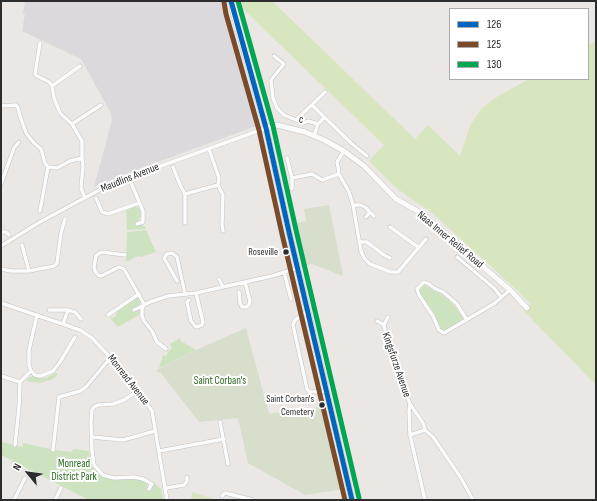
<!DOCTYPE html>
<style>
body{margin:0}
#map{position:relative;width:597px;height:501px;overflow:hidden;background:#eae7e4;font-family:"Sofia Sans Condensed",sans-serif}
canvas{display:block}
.frame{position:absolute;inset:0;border:2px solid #2d2d2d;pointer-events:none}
.legend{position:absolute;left:449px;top:8px;width:140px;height:72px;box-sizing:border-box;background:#fff;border:1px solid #ababab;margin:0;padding:5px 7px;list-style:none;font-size:12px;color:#2d2d2d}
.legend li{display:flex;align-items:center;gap:8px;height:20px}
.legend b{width:20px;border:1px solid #ababab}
.north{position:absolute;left:8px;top:453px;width:40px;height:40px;-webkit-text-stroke:3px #fff;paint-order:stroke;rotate:299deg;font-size:11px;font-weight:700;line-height:16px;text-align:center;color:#2d2d2d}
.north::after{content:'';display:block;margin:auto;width:14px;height:18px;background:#2d2d2d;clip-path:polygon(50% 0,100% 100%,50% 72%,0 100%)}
</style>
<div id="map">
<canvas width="597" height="501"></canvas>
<div class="frame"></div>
<ul class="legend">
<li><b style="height:5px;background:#0065bd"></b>126</li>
<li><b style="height:5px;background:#7a4b2a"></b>125</li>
<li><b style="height:5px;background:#00a651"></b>130</li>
</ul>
<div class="north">N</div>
</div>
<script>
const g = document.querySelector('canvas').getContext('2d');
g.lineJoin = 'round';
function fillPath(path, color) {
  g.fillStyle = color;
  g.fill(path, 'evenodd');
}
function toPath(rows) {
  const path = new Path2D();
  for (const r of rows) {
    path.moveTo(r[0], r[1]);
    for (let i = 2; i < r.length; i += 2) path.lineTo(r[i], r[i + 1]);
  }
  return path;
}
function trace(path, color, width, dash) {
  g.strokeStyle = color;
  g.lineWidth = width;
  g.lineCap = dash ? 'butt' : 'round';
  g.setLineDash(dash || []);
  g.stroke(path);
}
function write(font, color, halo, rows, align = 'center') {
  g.font = font + ' "Sofia Sans Condensed",sans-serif';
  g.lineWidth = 4;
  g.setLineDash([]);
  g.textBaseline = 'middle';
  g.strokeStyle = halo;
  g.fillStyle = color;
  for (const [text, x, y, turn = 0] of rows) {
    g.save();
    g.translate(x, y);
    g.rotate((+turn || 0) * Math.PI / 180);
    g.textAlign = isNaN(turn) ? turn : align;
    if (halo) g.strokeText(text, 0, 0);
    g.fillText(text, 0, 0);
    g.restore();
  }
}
const industrial = toPath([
 [25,1,222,1,256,126,136,170,94,187,112,120,111,113,81,59,22,31,25,14,23,13]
]);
const green = toPath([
 [135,206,139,208,141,216,139,219,141,225,145,226,146,229,127,230,126,210],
 [146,230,156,252,141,257,138,256,126,262,127,232],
 [424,285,427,286,432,290,441,294,455,306,462,317,463,319,461,322,443,331,440,330,432,311,425,300,420,295,419,291],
 [138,296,141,302,139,305,139,315,118,327,110,318,111,317,113,318,116,316,117,311],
 [180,338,181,341,196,350,159,368,163,355,166,356,168,352,172,348,170,344],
 [55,373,58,374,53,379,40,383,27,381,28,378,33,376,38,378,46,378],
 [1,442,23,447,23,443,55,450,72,452,73,449,89,451,92,466,98,473,112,479,135,479,142,480,146,482,148,488,150,489,154,483,161,489,163,500,89,500,1,455]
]);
const cemetery = toPath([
 [329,205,342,270,343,276,312,264,304,266,297,223,306,221,304,209],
 [246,328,269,414,326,406,333,441,330,447,335,450,344,489,305,495,248,463,238,418,199,422,160,372,158,373,156,370,196,350]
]);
const pitch = toPath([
 [241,1,272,1,415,139,428,125,460,156,470,126,481,109,495,98,529,79,588,79,588,45,596,41,596,385,524,311,531,304,518,291,430,211,410,198,394,186,369,161,384,145,243,9],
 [192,492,214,499,220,500,191,500]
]);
const street = toPath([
 [40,43,35,74,37,76,49,82,52,86,54,98,60,113,72,124,82,141,82,158,83,166,81,188,85,198],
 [274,56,284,64,271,80,273,98,277,108,284,115,303,123,308,121,318,124],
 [52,86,80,66],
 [312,105,351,143,367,156],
 [1,106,16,105,18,108,20,116,26,133,34,143,41,149,45,163,48,167,57,168,70,161,82,158],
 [296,120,325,92],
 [72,124,101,105],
 [314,136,318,124,325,117],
 [209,149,219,178,218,185,223,195,222,225,223,231],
 [344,151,337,162,338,167,339,174,349,192,353,205,361,251,364,258,370,264,391,272,398,272,426,239],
 [287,158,292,178,292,189],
 [173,167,181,187,185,194],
 [129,178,143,211,143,222,137,224],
 [292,178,312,174,322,180,339,174],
 [1,184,14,148,19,142],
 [96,198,102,212,108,214,139,203],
 [353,205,360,205,365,207,374,216],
 [40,211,48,167],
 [366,217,370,212],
 [185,223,185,194,218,185],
 [390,227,418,247],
 [1,232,6,232,9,235],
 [359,242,367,242,384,255,390,258],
 [22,245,29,271],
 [1,246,40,222,103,188,161,166,266,128],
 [125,255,102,252,98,254,96,256,94,267,95,271,98,275,101,276,119,267,124,269,144,304,142,309,142,316,144,321,152,331,157,342,166,349],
 [457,257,494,288,501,297],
 [1,269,11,271,29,271,54,266,57,263,61,233,65,219],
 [284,272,291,299],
 [219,279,223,287],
 [177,281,164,258,167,254,172,253,177,257,185,294],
 [239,292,240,303,242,307,246,307,249,305,250,301,245,282],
 [189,300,187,302,191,321,196,327,202,325,203,322,196,293],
 [1,303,80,330,92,338,124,372,152,411,167,500],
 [49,310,68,310,63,324],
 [68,310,75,312,81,319],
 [134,310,150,302,168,296,196,293,272,276,298,268],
 [308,311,295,320,293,325,307,389,310,392,327,391],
 [37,315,29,350,29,365,31,371,35,375,40,376,53,371,60,362,75,337],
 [108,315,139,294],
 [467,320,457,304,443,292,434,288,429,284,424,282,417,289,419,295,433,316,439,330,444,333,495,303,510,290],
 [377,321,384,325,388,317],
 [384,325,387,340,410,404,409,411,410,435],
 [1,376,20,382],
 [133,394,124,400,113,404,98,405,94,407,92,410,91,421,92,451,94,465,103,475,114,478,134,477,143,479,152,484,149,489],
 [410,404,423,423,425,430],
 [220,422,228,464],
 [92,437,123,440,155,431],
 [15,445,19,407,20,382,31,371],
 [53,450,59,397,80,391,86,387,111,357],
 [159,451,224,439],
 [166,488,184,485,187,481,187,477],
 [222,496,225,493,253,500],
 [14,500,25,478],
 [55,500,61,488],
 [425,500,410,435,425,430,433,437,461,478,473,500]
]);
const secondary = toPath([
 [231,1,233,12,266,128,289,232,308,311,352,500],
 [266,128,277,125,305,132,324,140,344,151,364,166,396,199,421,213,510,290,527,308]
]);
const bus1 = toPath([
 [231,1,266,128,289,232,352,500]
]);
const bus2 = toPath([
 [224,2,226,14,259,130,282,234,345,500]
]);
const bus3 = toPath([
 [238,1,273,126,296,230,359,498]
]);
const markers = [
 [286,252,3.5,"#2d2d2d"],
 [322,405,3.5,"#2d2d2d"]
];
const busNames = [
 ["Roseville",278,252],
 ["Saint Corban's",314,399],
 ["Cemetery",314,412]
];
const streetNames = [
 ["c",301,120,9],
 ["Maudlins Avenue",130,178,-22],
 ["Naas Inner Relief Road",450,240,40],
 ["Kingsfurze Avenue",396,365,71],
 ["Monread Avenue",128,380,52]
];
const parkNames = [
 ["Saint Corban's",220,381],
 ["Monread",74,464],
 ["District Park",74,477]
];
fillPath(industrial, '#dbd9db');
fillPath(green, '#cde3c0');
fillPath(cemetery, '#d7decc');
fillPath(pitch, '#d7e6be');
trace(street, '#c3c2c2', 4.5);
trace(secondary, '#c3c2c2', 6);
trace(street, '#fcfbfb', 3.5);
trace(secondary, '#fcfbfb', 5);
trace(bus1, '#0065bd', 5);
trace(bus2, '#7a4b2a', 5);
trace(bus3, '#00a651', 5);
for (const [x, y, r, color] of markers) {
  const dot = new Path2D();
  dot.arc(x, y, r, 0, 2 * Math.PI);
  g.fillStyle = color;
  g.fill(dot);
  trace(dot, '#fff', 1.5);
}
write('10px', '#2d2d2d', '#fff', busNames, 'right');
write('11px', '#2d2d2d', '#fff', streetNames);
write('11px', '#2e6720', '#fff', parkNames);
</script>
